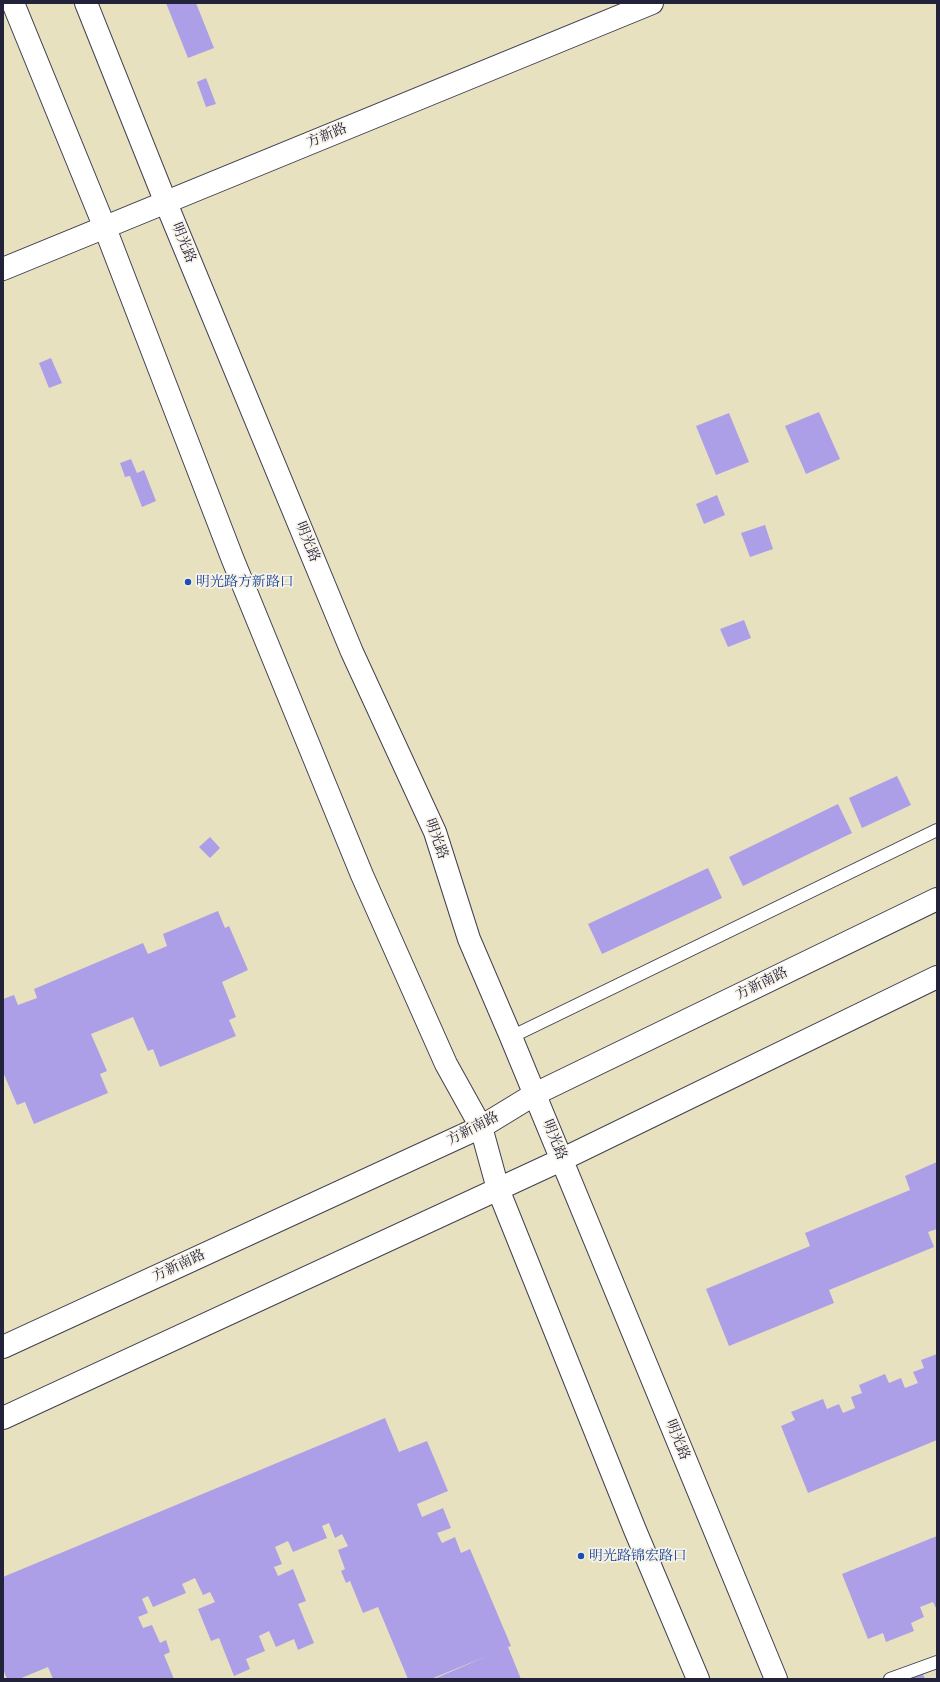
<!DOCTYPE html>
<meta charset="utf-8">
<style>
body{margin:0}
#map{position:relative;width:940px;height:1682px;overflow:hidden;background:#e8e1bf;font-family:"Gentium Book Plus",serif}
canvas{display:block}
.frame{position:absolute;inset:0;border:4px solid #22223b;pointer-events:none}
</style>
<div id="map">
<canvas width="940" height="1682"></canvas>
<div class="frame"></div>
</div>
<script>
const g = document.querySelector('canvas').getContext('2d');
g.lineJoin = 'round';
function fillPath(path, color) {
  g.fillStyle = color;
  g.fill(path, 'evenodd');
}
function toPath(rows) {
  const path = new Path2D();
  for (const r of rows) {
    path.moveTo(r[0], r[1]);
    for (let i = 2; i < r.length; i += 2) path.lineTo(r[i], r[i + 1]);
  }
  return path;
}
function trace(path, color, width, dash) {
  g.strokeStyle = color;
  g.lineWidth = width;
  g.lineCap = dash ? 'butt' : 'round';
  g.setLineDash(dash || []);
  g.stroke(path);
}
function write(font, color, halo, rows, align = 'center') {
  g.font = font + ' "Gentium Book Plus","Noto Serif SC",serif';
  g.lineWidth = 3.5;
  g.setLineDash([]);
  g.textBaseline = 'middle';
  g.strokeStyle = halo;
  g.fillStyle = color;
  for (const [text, x, y, turn = 0] of rows) {
    g.save();
    g.translate(x, y);
    g.rotate((+turn || 0) * Math.PI / 180);
    g.textAlign = isNaN(turn) ? turn : align;
    if (halo) g.strokeText(text, 0, 0);
    g.fillText(text, 0, 0);
    g.restore();
  }
}
const building = toPath([
 [166,3,196,3,214,48,188,58],
 [206,78,216,104,206,107,197,82],
 [51,358,62,383,49,388,39,363],
 [819,412,840,459,806,474,785,426],
 [729,413,749,462,716,475,696,426],
 [131,459,137,473,144,470,156,501,142,507,130,476,125,477,120,463],
 [717,495,725,515,704,524,696,504],
 [765,525,773,549,750,557,741,533],
 [744,620,751,638,728,647,720,629],
 [897,776,911,805,862,828,849,798],
 [838,804,852,833,743,886,729,857],
 [210,837,220,848,210,858,199,847],
 [708,868,722,898,602,954,588,924],
 [218,911,225,928,229,926,248,970,222,982,236,1017,229,1020,236,1036,160,1067,153,1049,148,1051,133,1017,91,1034,107,1071,100,1074,108,1093,34,1124,25,1102,17,1105,3,1072,3,999,14,995,18,1005,37,998,34,989,143,943,148,954,167,946,163,934],
 [937,1162,937,1229,928,1232,934,1247,829,1290,834,1303,729,1346,706,1289,810,1246,805,1233,910,1190,905,1176],
 [937,1354,937,1440,808,1493,781,1426,795,1420,791,1412,823,1399,827,1409,839,1404,843,1413,855,1408,851,1397,862,1393,859,1385,885,1374,889,1383,901,1378,905,1388,918,1383,913,1372,924,1368,921,1360],
 [385,1418,399,1452,427,1441,448,1491,417,1504,422,1517,443,1508,451,1528,437,1533,442,1543,455,1537,461,1553,470,1549,511,1646,508,1647,521,1679,434,1679,487,1656,431,1679,408,1679,378,1607,363,1613,350,1581,346,1583,341,1571,345,1569,338,1550,348,1546,342,1534,335,1538,329,1523,322,1526,327,1538,293,1552,288,1541,275,1547,282,1564,274,1567,278,1576,293,1569,306,1601,298,1604,314,1643,298,1650,294,1639,276,1647,269,1631,259,1636,265,1651,246,1659,250,1669,234,1676,219,1638,211,1641,198,1609,215,1602,210,1592,203,1595,195,1578,182,1584,186,1593,153,1607,148,1596,142,1599,148,1613,138,1617,143,1628,152,1625,160,1643,166,1640,170,1652,164,1655,174,1679,53,1679,48,1667,19,1679,7,1679,3,1669,3,1577],
 [937,1536,937,1610,933,1602,920,1607,924,1617,911,1623,914,1631,886,1642,883,1633,868,1639,842,1574],
 [923,1674,925,1679,911,1679]
]);
const service = toPath([
 [511,1037,937,830],
 [890,1679,937,1662]
]);
const tertiary = toPath([
 [3,269,652,3]
]);
const secondary = toPath([
 [13,3,105,228,233,560,362,875,446,1064,481,1127,498,1189,635,1530,698,1679],
 [86,3,166,203,352,652,435,832,469,939,511,1037,776,1679],
 [3,1347,481,1127,535,1094,937,899],
 [3,1418,561,1160,937,977]
]);
const markers = [
 [188,582,4,"#1a4fb4"],
 [581,1556,4,"#1a4fb4"]
];
const streetNames = [
 ["方新路",327,136,-22],
 ["明光路",183,243,68],
 ["明光路",307,542,68],
 ["明光路",436,839,70],
 ["方新南路",762,984,-26],
 ["方新南路",473,1129,-27],
 ["明光路",554,1140,68],
 ["方新南路",179,1266,-25],
 ["明光路",677,1440,68]
];
const transitNames = [
 ["明光路方新路口",196,582],
 ["明光路锦宏路口",589,1556]
];
fillPath(building, '#ad9fe7');
trace(service, '#403f4f', 14);
trace(tertiary, '#403f4f', 24);
trace(secondary, '#403f4f', 24);
trace(service, '#fff', 12);
trace(tertiary, '#fff', 22);
trace(secondary, '#fff', 22);
for (const [x, y, r, color] of markers) {
  const dot = new Path2D();
  dot.arc(x, y, r, 0, 2 * Math.PI);
  g.fillStyle = color;
  g.fill(dot);
  trace(dot, '#f7f3e8', 1.5);
}
write('14px', '#22223b', '#f7f3e8', streetNames);
write('14px', '#164399', '#f7f3e8', transitNames, 'left');
</script>
